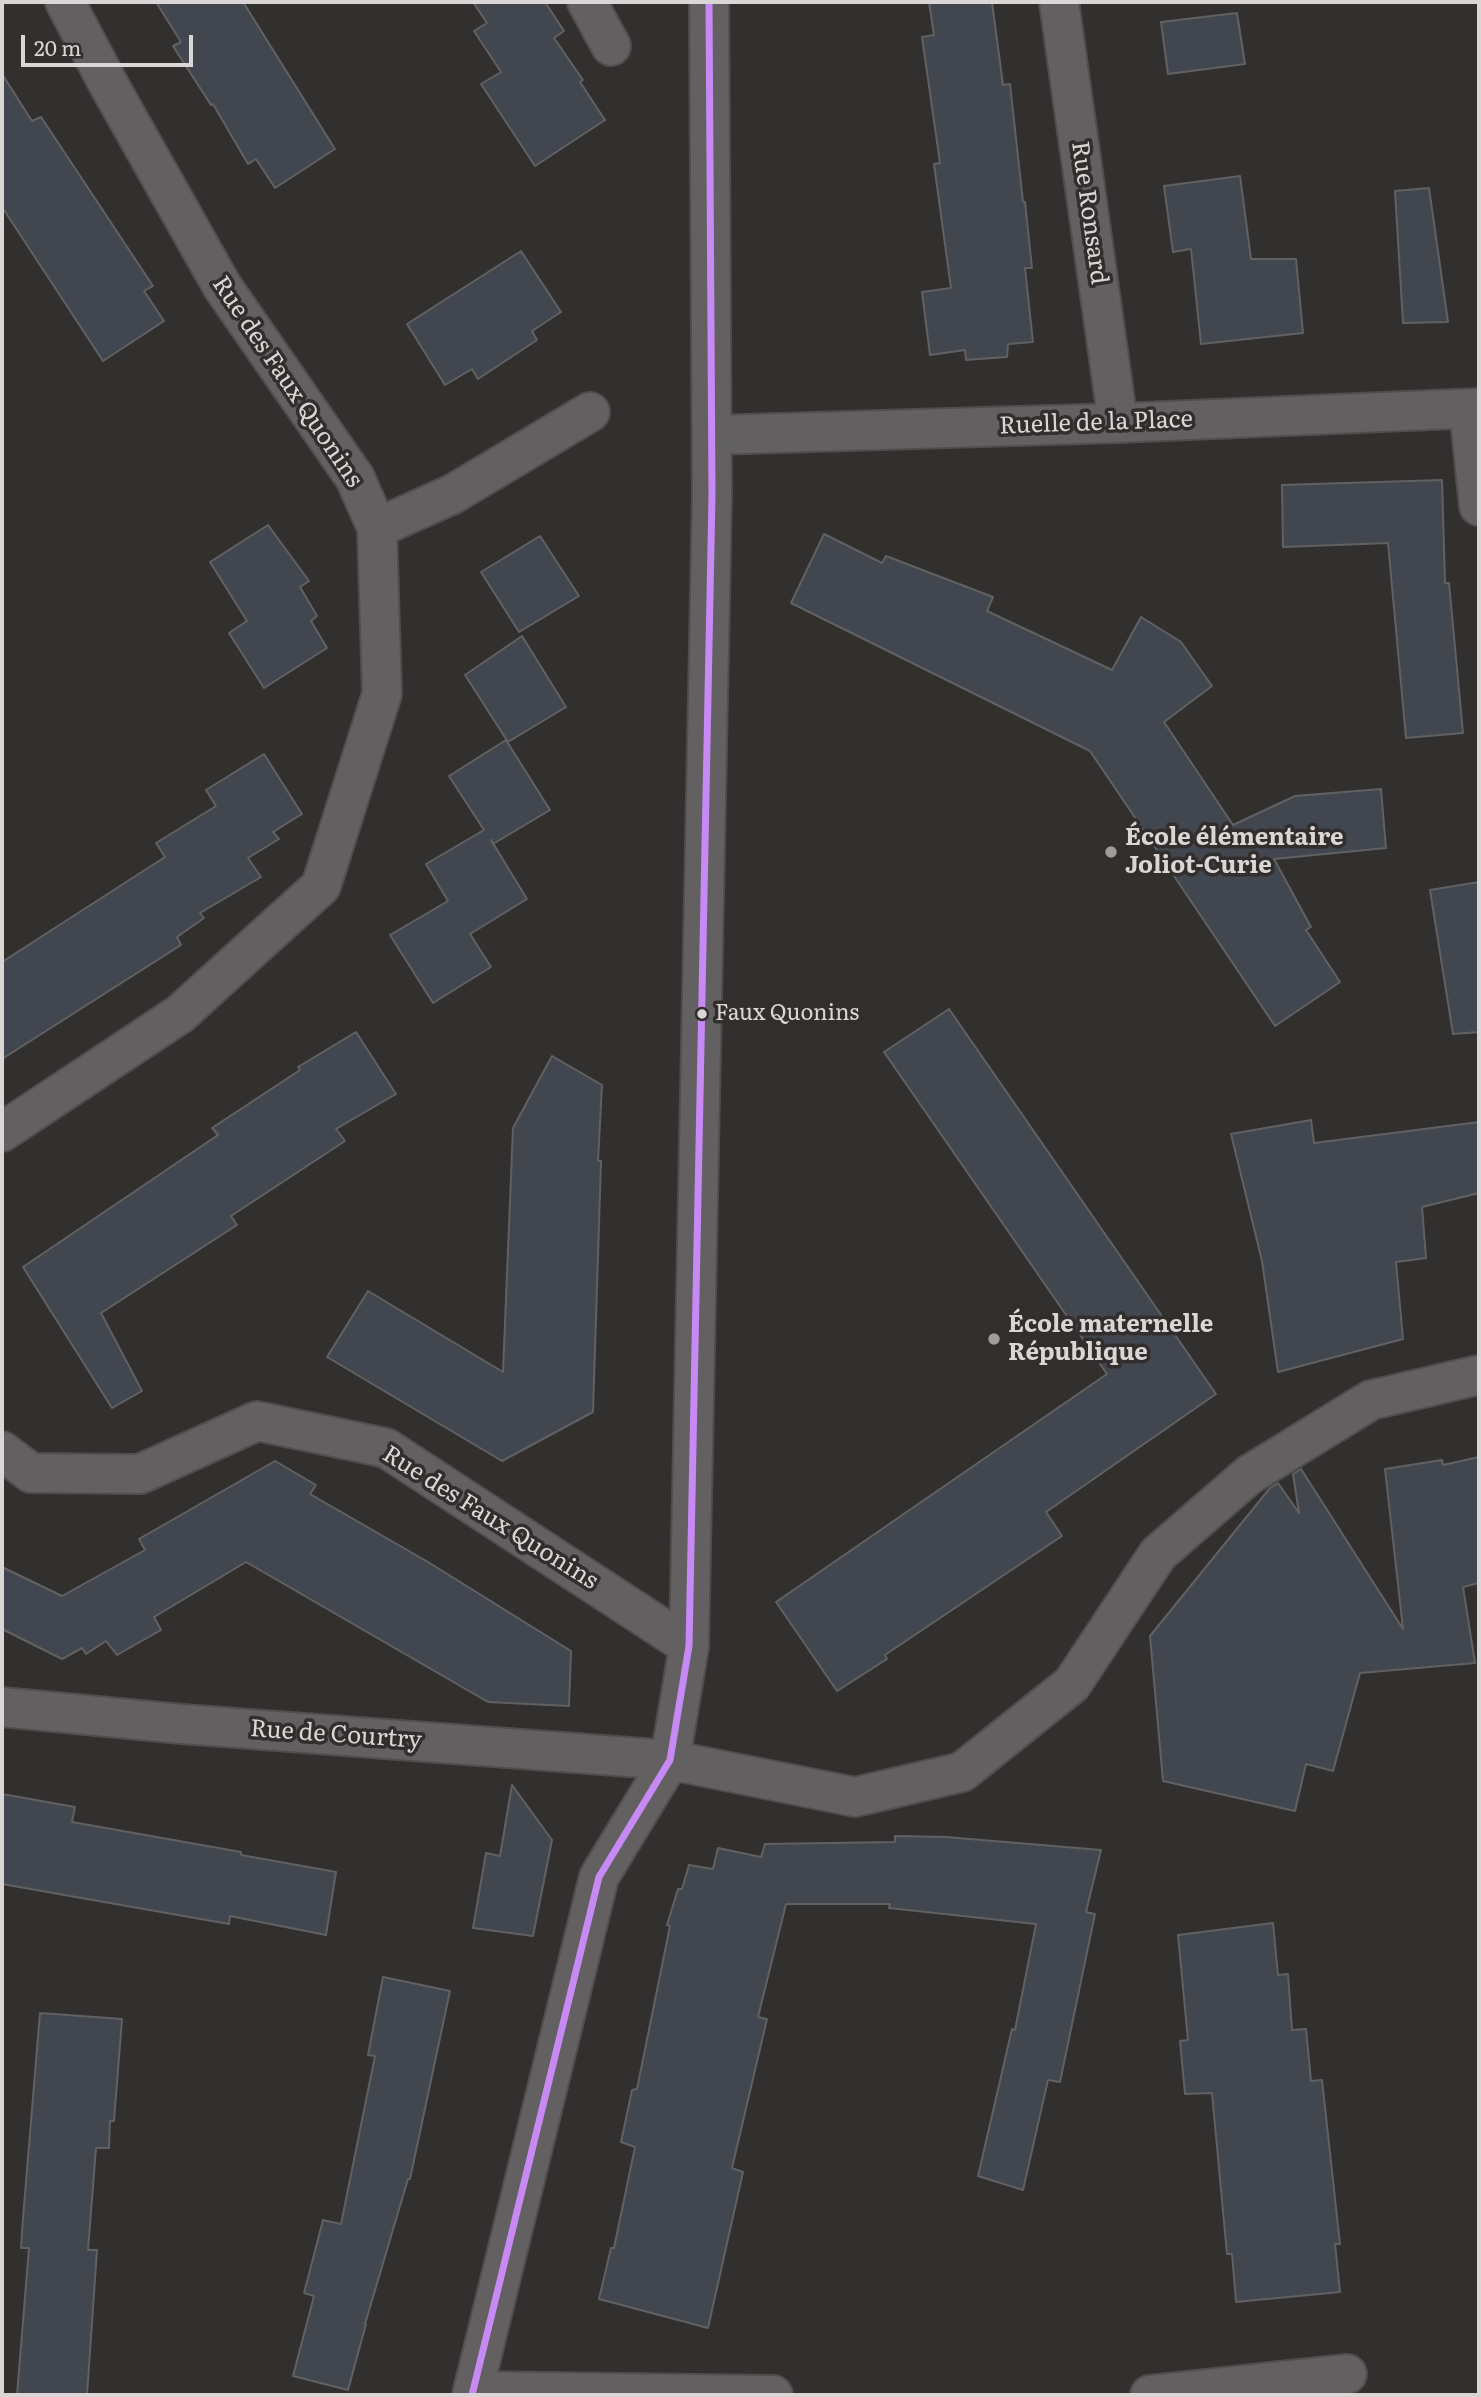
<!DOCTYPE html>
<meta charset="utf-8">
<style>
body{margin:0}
#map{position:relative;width:1481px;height:2397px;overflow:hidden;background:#322f2f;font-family:Literata,serif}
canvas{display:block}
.frame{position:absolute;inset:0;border:4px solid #dad6d6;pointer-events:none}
.scale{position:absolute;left:21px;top:35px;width:172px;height:32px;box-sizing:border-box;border:4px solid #dad6d6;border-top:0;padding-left:9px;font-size:21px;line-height:24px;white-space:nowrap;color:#dad6d6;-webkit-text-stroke:5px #332e2e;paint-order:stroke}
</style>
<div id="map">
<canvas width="1481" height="2397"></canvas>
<div class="frame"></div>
<div class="scale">20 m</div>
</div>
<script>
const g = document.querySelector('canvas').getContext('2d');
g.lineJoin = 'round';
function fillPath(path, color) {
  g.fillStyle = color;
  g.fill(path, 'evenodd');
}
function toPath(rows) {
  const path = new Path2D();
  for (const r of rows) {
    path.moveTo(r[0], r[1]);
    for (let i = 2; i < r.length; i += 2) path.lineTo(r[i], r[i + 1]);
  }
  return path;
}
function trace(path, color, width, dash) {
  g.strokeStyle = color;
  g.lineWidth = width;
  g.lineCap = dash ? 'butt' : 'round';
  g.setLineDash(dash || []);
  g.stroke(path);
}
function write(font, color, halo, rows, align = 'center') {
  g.font = font + ' Literata,serif';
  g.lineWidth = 7;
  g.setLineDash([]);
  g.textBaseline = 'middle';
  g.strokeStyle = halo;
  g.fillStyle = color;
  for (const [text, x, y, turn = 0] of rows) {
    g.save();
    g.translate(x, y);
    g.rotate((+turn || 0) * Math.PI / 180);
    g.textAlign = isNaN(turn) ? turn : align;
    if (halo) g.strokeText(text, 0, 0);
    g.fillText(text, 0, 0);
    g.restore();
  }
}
const building = toPath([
 [156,2,243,2,335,149,275,188,256,159,248,164,213,104,211,105,173,46,181,42,156,2],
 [473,2,545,2,564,31,554,38,583,80,580,82,605,120,535,166,481,84,501,72,474,31,487,23,473,2],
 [929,2,992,2,1003,85,1010,84,1023,202,1025,202,1032,268,1025,268,1033,342,1008,344,1007,357,966,360,965,350,930,355,922,292,951,288,934,164,940,163,922,37,934,35,929,2],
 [1237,13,1245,64,1168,74,1161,22,1237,13],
 [2,74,32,121,41,117,153,286,144,291,164,321,103,361,2,207,2,74],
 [1240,176,1251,259,1296,259,1303,333,1201,344,1191,249,1173,252,1164,186,1240,176],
 [1429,188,1448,322,1403,323,1395,191,1429,188],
 [521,251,561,312,532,331,537,340,478,379,472,369,445,385,407,324,521,251],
 [1442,480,1445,583,1449,583,1463,733,1406,738,1388,543,1283,547,1282,485,1442,480],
 [268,525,309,581,300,587,317,616,311,621,327,648,264,688,229,633,247,621,210,562,268,525],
 [824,534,882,563,886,556,993,597,987,611,1112,670,1141,617,1181,642,1212,686,1164,722,1233,825,1295,796,1381,789,1386,848,1274,859,1311,927,1306,930,1340,982,1275,1026,1170,870,1150,872,1148,866,1163,859,1090,751,791,603,824,534],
 [540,536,579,596,519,632,481,572,540,536],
 [522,636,566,707,508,742,465,675,522,636],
 [506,740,550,810,493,844,491,840,527,899,470,934,491,967,433,1003,390,935,448,901,426,864,484,830,449,776,506,740],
 [264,754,302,814,273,832,279,839,248,858,261,877,200,913,204,918,177,937,181,945,2,1059,2,962,165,857,156,843,216,806,206,790,264,754],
 [1479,882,1479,1032,1453,1034,1430,890,1479,882],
 [949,1009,1216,1394,1046,1512,1062,1536,885,1655,887,1659,837,1691,776,1602,1107,1374,884,1052,949,1009],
 [356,1032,396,1094,336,1129,345,1141,231,1216,237,1225,101,1313,142,1391,112,1408,23,1267,218,1135,212,1128,300,1070,298,1067,356,1032],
 [552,1056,602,1085,598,1161,601,1161,593,1412,502,1461,327,1357,368,1291,503,1372,513,1128,552,1056],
 [1311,1120,1314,1143,1479,1122,1479,1193,1422,1207,1426,1258,1396,1262,1403,1339,1278,1372,1262,1261,1231,1134,1311,1120],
 [1479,1457,1479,1583,1463,1587,1475,1663,1360,1673,1333,1771,1306,1764,1295,1811,1163,1781,1150,1636,1270,1488,1278,1483,1299,1513,1293,1474,1301,1469,1403,1629,1385,1469,1442,1460,1443,1465,1479,1457],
 [275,1461,316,1485,310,1494,428,1562,571,1651,569,1706,488,1702,246,1562,154,1617,161,1630,117,1655,106,1641,86,1654,82,1648,62,1659,2,1629,2,1567,62,1596,145,1550,139,1539,275,1461],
 [512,1785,552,1840,533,1936,473,1928,486,1853,500,1856,512,1785],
 [2,1794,75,1807,72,1822,241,1852,241,1855,336,1872,326,1935,230,1916,229,1924,2,1884,2,1794],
 [895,1836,946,1837,1101,1850,1086,1912,1095,1914,1060,2082,1048,2080,1023,2190,978,2176,1012,2029,1015,2030,1036,1924,889,1908,890,1904,786,1904,758,2017,767,2019,732,2168,743,2172,708,2328,599,2299,611,2248,614,2248,635,2147,621,2142,632,2090,637,2089,670,1926,667,1925,678,1889,682,1889,689,1865,713,1869,718,1848,761,1857,765,1844,895,1842,895,1836],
 [1273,1923,1278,1975,1288,1974,1292,2030,1306,2029,1311,2081,1322,2080,1340,2244,1335,2244,1340,2292,1236,2302,1232,2254,1227,2254,1212,2093,1185,2094,1180,2041,1188,2040,1178,1935,1273,1923],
 [383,1977,450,1991,410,2179,408,2179,365,2324,366,2324,348,2390,293,2376,314,2296,304,2293,323,2220,341,2224,375,2056,368,2055,383,1977],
 [40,2013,122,2019,114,2121,110,2121,109,2148,96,2148,88,2250,97,2250,87,2395,17,2395,29,2248,21,2248,23,2218,40,2013]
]);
const street = toPath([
 [587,2,611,46],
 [1059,2,1118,423],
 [1469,409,1479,506],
 [712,435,1118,423,1479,408],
 [377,528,453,494,590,412],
 [2,1132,180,1014,321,886,382,694,377,528,355,478,222,286,110,87,65,2],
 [2,1451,31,1473,140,1474,257,1421,386,1448,689,1646],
 [2,1707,182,1724,670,1760],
 [473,2391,773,2395],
 [1150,2395,1347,2374]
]);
const secondary = toPath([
 [670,1760,855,1797,962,1772,1072,1684,1158,1554,1249,1475,1371,1400,1479,1375],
 [472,2395,599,1877,670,1760,689,1646,712,495,709,2]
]);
const bus1 = toPath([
 [472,2395,599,1877,670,1760,689,1646,712,495,709,2]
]);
const markers = [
 [1111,852,7,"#9f9c9c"],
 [702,1014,6,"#dad6d6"],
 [994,1339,7,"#9f9c9c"]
];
const busNames = [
 ["Faux Quonins",715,1014]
];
const streetNames = [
 ["Rue Ronsard",1089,213,82],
 ["Rue des Faux Quonins",287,382,56],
 ["Ruelle de la Place",1096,423,-2],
 ["Rue des Faux Quonins",490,1518,32],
 ["Rue de Courtry",336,1735,4]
];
const poiNames = [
 ["École élémentaire",1125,838],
 ["Joliot-Curie",1125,866],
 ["École maternelle",1008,1325],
 ["République",1008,1353]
];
fillPath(building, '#42464e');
trace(building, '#626162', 2);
trace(street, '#504d4d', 42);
trace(secondary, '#504d4d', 42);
trace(street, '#626060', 38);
trace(secondary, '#626060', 38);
trace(bus1, '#c78af5', 7);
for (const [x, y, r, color] of markers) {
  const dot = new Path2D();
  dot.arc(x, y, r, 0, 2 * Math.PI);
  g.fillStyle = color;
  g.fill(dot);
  trace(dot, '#332e2e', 2.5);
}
write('22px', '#dad6d6', '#332e2e', busNames, 'left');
write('24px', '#dad6d6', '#332e2e', streetNames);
write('bold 24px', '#dad6d6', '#332e2e', poiNames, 'left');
</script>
